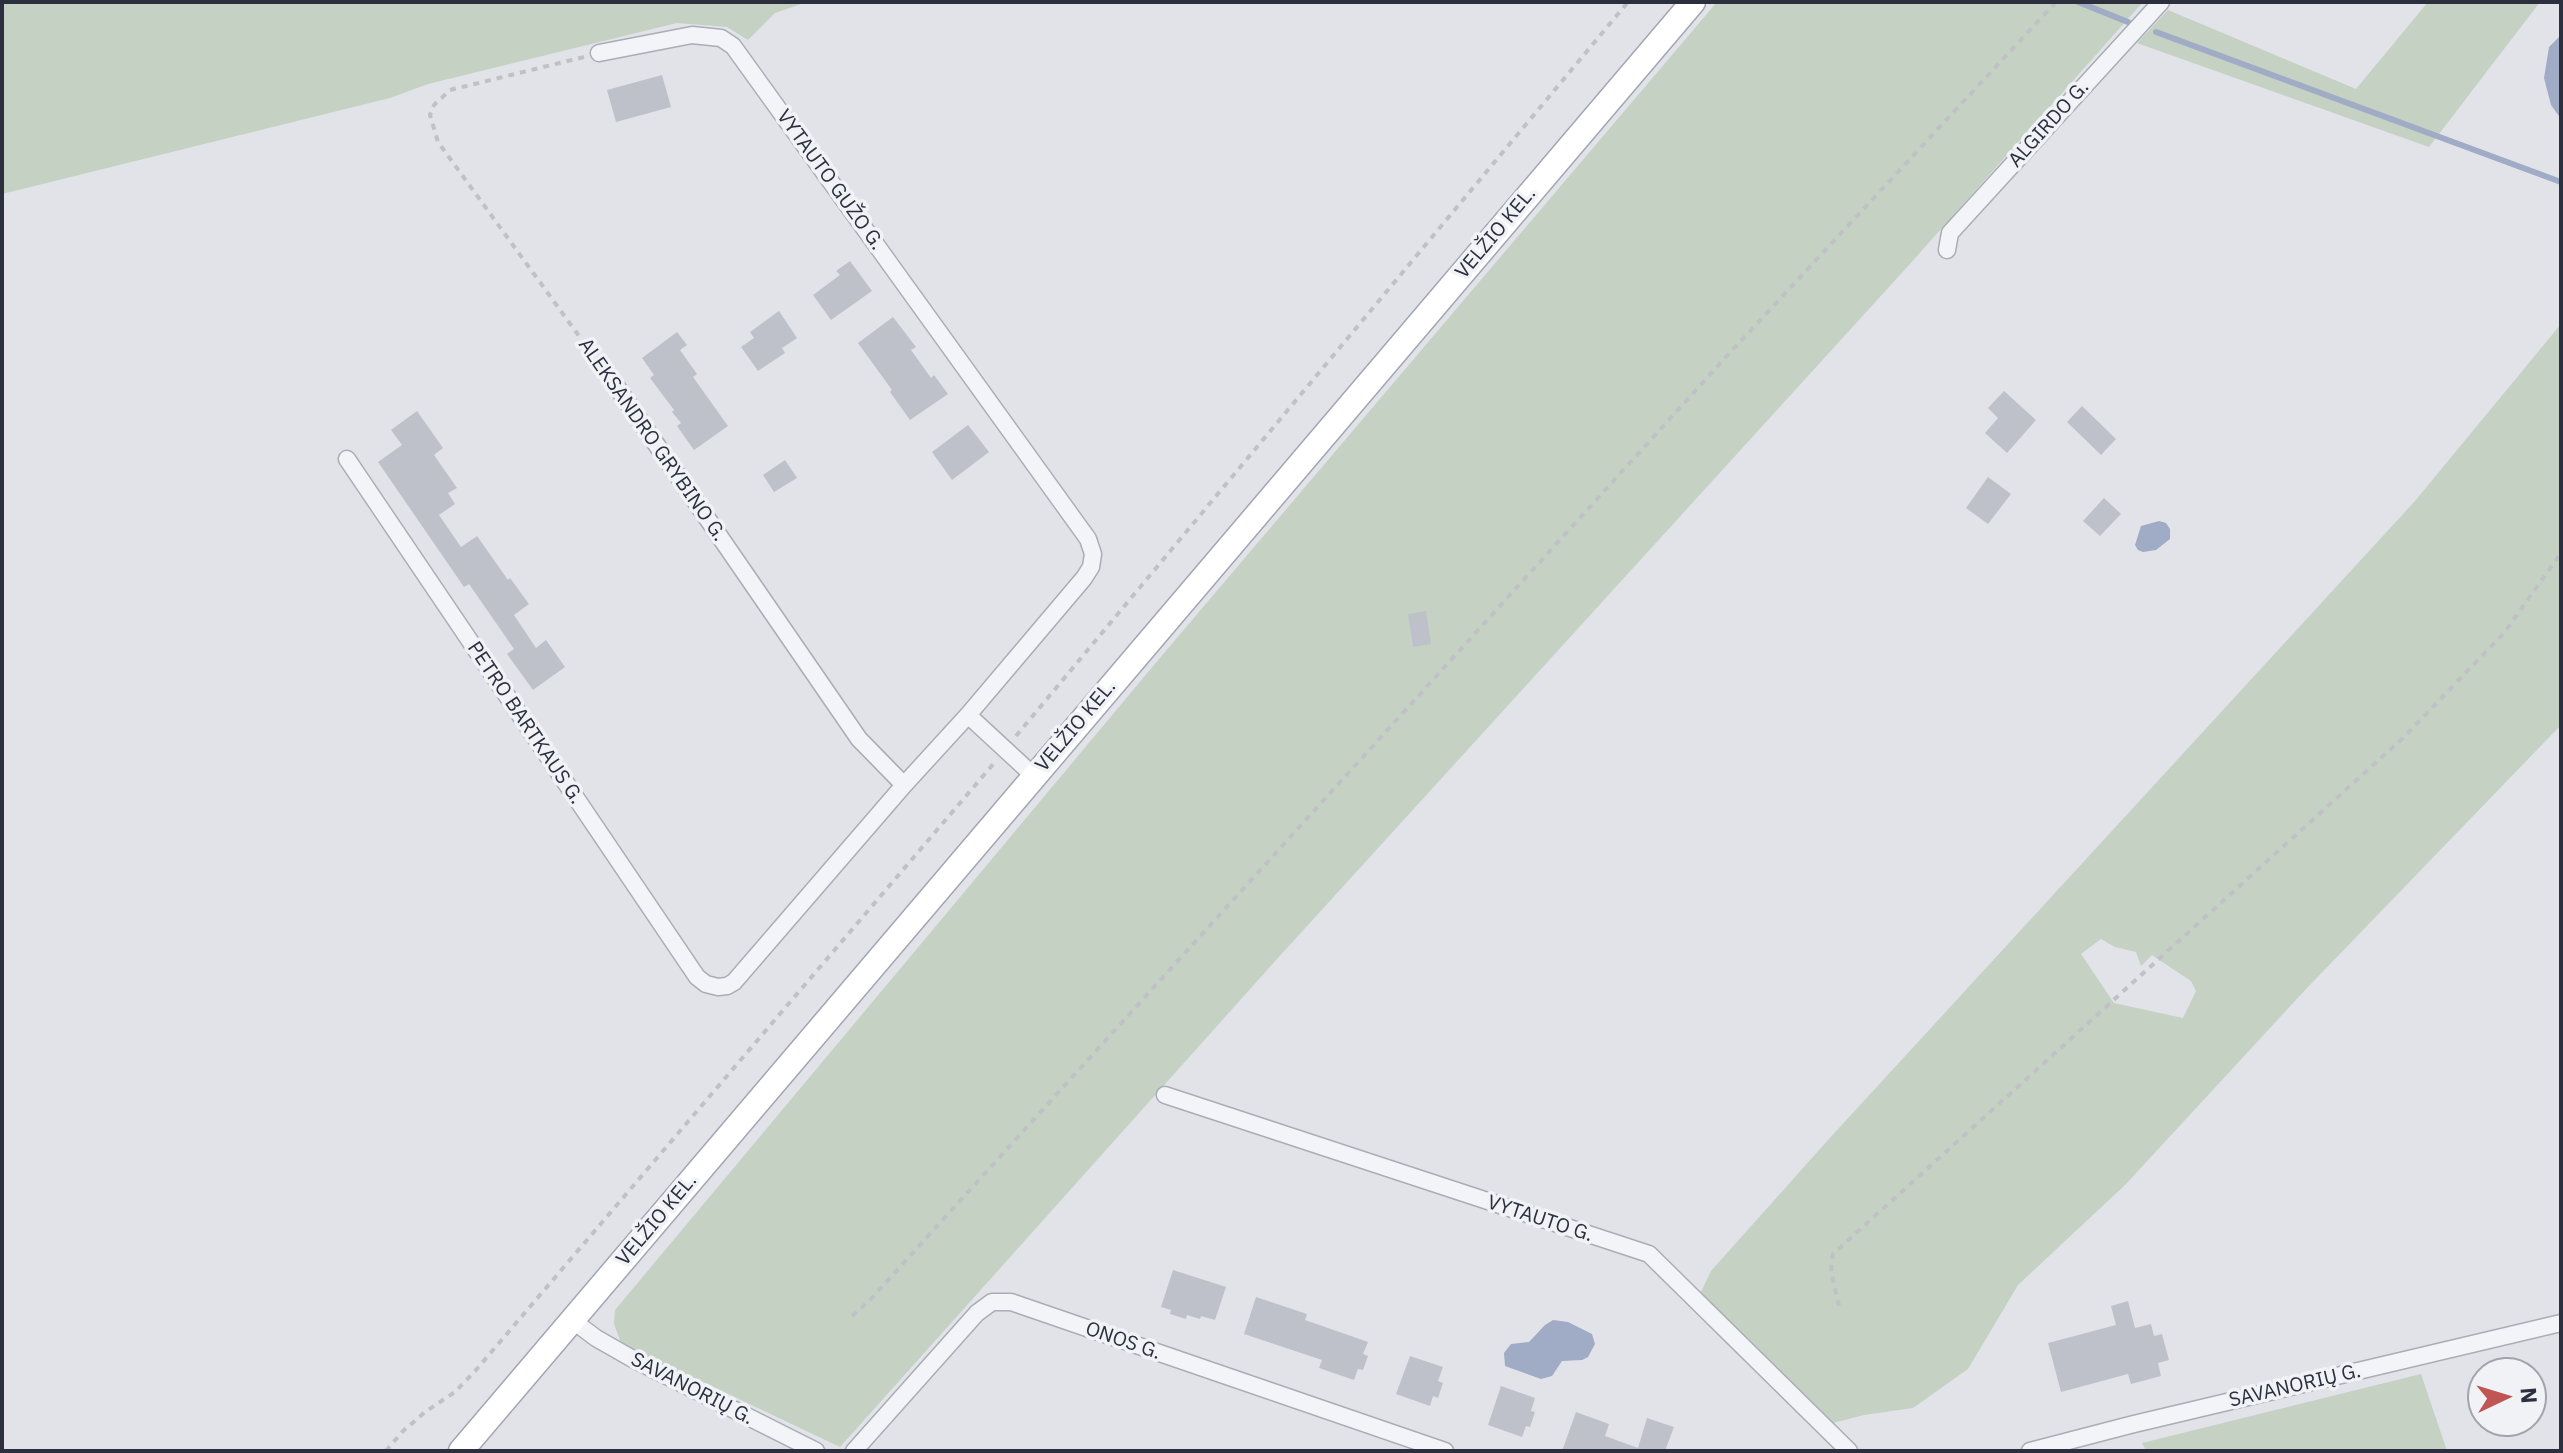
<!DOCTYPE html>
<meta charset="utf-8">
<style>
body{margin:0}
#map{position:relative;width:2563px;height:1453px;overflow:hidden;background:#e1e3e8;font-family:"IBM Plex Sans",sans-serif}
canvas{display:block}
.frame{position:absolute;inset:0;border:4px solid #2b2f3e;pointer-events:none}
.north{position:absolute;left:2467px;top:1357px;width:80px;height:80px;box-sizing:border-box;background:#f0f2f6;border:2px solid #a1a4ac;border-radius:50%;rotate:86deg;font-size:22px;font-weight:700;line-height:32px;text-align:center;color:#2b2f3e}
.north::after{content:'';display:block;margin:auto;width:28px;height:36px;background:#c15553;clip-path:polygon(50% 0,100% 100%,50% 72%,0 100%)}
</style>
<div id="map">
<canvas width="2563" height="1453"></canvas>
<div class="frame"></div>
<div class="north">N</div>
</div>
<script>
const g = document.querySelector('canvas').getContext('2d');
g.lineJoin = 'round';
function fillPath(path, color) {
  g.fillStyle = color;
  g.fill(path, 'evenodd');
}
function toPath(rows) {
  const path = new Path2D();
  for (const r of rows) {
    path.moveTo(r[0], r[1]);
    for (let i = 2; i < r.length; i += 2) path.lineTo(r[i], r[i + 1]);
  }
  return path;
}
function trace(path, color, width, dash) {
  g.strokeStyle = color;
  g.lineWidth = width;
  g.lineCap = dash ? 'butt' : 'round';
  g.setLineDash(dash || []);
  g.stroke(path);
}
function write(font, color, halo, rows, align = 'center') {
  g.font = font + ' "IBM Plex Sans",sans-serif';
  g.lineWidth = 7;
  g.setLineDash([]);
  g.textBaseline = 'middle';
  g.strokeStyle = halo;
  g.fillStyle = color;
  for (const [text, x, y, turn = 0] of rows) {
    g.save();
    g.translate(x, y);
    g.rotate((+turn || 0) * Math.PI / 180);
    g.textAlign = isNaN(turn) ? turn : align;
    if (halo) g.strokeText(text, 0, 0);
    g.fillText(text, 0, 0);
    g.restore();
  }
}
const green = toPath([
 [2,2,807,2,775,13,748,40,727,27,677,23,428,84,390,98,2,194],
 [1717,2,2143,2,1909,265,1277,959,840,1447,621,1343,614,1324,615,1310,1159,659],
 [2428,2,2540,2,2429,147,2137,43,2168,10,2356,89],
 [2561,324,2561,725,2306,989,2125,1185,2018,1285,1968,1369,1913,1408,1864,1415,1829,1424,1700,1294,1711,1271,1828,1140,2415,501],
 [2101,939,2115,947,2136,952,2141,966,2152,955,2191,981,2196,991,2183,1018,2114,1003,2081,954],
 [2421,1374,2447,1451,2146,1451,2142,1443]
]);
const water = toPath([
 [2561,35,2561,119,2551,105,2544,78,2549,47],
 [2159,521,2166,523,2170,529,2170,539,2156,550,2143,552,2138,550,2135,545,2141,526],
 [1553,1320,1568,1322,1592,1334,1595,1344,1588,1357,1582,1360,1562,1361,1552,1376,1541,1379,1505,1366,1504,1353,1511,1344,1529,1342,1545,1325]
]);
const stream = toPath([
 [2078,2,2128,22],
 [2156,32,2561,182]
]);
const building = toPath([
 [662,75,671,107,616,122,607,90],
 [850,261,872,291,831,320,813,295,840,275,836,271],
 [779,311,797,338,782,348,785,353,758,371,741,347,754,338,750,332],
 [893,317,916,347,911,350,931,378,934,375,948,394,910,420,890,392,892,390,858,343],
 [677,332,687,345,680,350,697,374,693,377,728,426,694,450,677,426,681,423,672,412,674,410,650,378,654,375,642,358],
 [2004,391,2036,420,2007,453,1985,433,1998,418,1988,408],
 [2082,406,2116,439,2101,455,2067,422],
 [417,411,443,448,434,455,457,488,448,493,455,504,439,515,461,547,477,536,508,580,510,578,529,604,514,615,536,648,546,640,565,667,533,690,507,654,514,649,469,584,464,587,378,462,402,445,391,430],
 [968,425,989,452,952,480,932,452],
 [785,460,797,478,774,492,763,475],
 [1988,477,2011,494,1988,524,1966,508],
 [2104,498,2121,514,2100,536,2083,521],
 [1426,611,1431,644,1413,647,1408,614],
 [1173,1270,1226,1287,1215,1320,1201,1316,1200,1319,1187,1315,1186,1319,1170,1314,1171,1310,1161,1307],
 [1256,1297,1307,1314,1305,1320,1368,1342,1363,1354,1368,1356,1363,1370,1358,1369,1354,1380,1319,1368,1322,1360,1244,1334],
 [2128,1301,2135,1328,2151,1324,2154,1336,2162,1334,2169,1360,2158,1363,2161,1376,2131,1384,2128,1374,2061,1392,2048,1343,2116,1325,2111,1306],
 [1410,1356,1443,1367,1438,1381,1443,1383,1438,1398,1433,1396,1430,1406,1396,1394],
 [1501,1386,1535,1398,1531,1411,1535,1412,1530,1427,1526,1426,1522,1437,1488,1425],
 [1576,1412,1609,1424,1605,1436,1638,1448,1647,1418,1674,1427,1665,1451,1562,1451]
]);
const path = toPath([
 [584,57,450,90,434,105,430,115,438,142,603,369],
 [1016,736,1628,2],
 [1839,1306,1831,1271,1833,1254,2403,738,2504,633,2561,553],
 [852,1316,870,1300,1725,358,2056,2],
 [386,1451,402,1432,425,1412,455,1392,476,1370,995,762]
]);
const street = toPath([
 [1947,250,1950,233,2161,2],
 [612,380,859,739,904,785],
 [347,459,697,977,706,984,718,987,727,986,734,982,904,785,968,715,1084,578,1091,567,1093,554,1088,539,733,46,721,38,692,35,599,53],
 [968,715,1034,776],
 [1165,1095,1649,1254,1849,1451],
 [572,1320,596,1338,631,1358,816,1451],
 [854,1451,977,1313,992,1302,1011,1302,1445,1451],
 [2030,1451,2134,1424,2561,1323]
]);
const primary = toPath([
 [461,1451,1693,2]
]);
const streetNames = [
 ["ALGIRDO G.",2049,124,-48],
 ["VYTAUTO GUŽO G.",830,180,54],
 ["VELŽIO KEL.",1496,233,-50],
 ["ALEKSANDRO GRYBINO G.",652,440,55],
 ["PETRO BARTKAUS G.",525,723,56],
 ["VELŽIO KEL.",1076,726,-50],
 ["VYTAUTO G.",1540,1219,18],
 ["VELŽIO KEL.",657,1220,-50],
 ["ONOS G.",1123,1341,19],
 ["SAVANORIŲ G.",2295,1386,-13],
 ["SAVANORIŲ G.",692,1389,27]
];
fillPath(green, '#c4d1c3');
fillPath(water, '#a0abc5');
trace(stream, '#a0abc5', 6);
fillPath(building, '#bfc1ca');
trace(street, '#aaadb5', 19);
trace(primary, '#a2a6b3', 27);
trace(path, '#bfc1c7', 4, [6, 6]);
trace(street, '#f3f4f7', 16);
trace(primary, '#fff', 24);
write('20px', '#2b2f3e', '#f0f2f6', streetNames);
</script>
